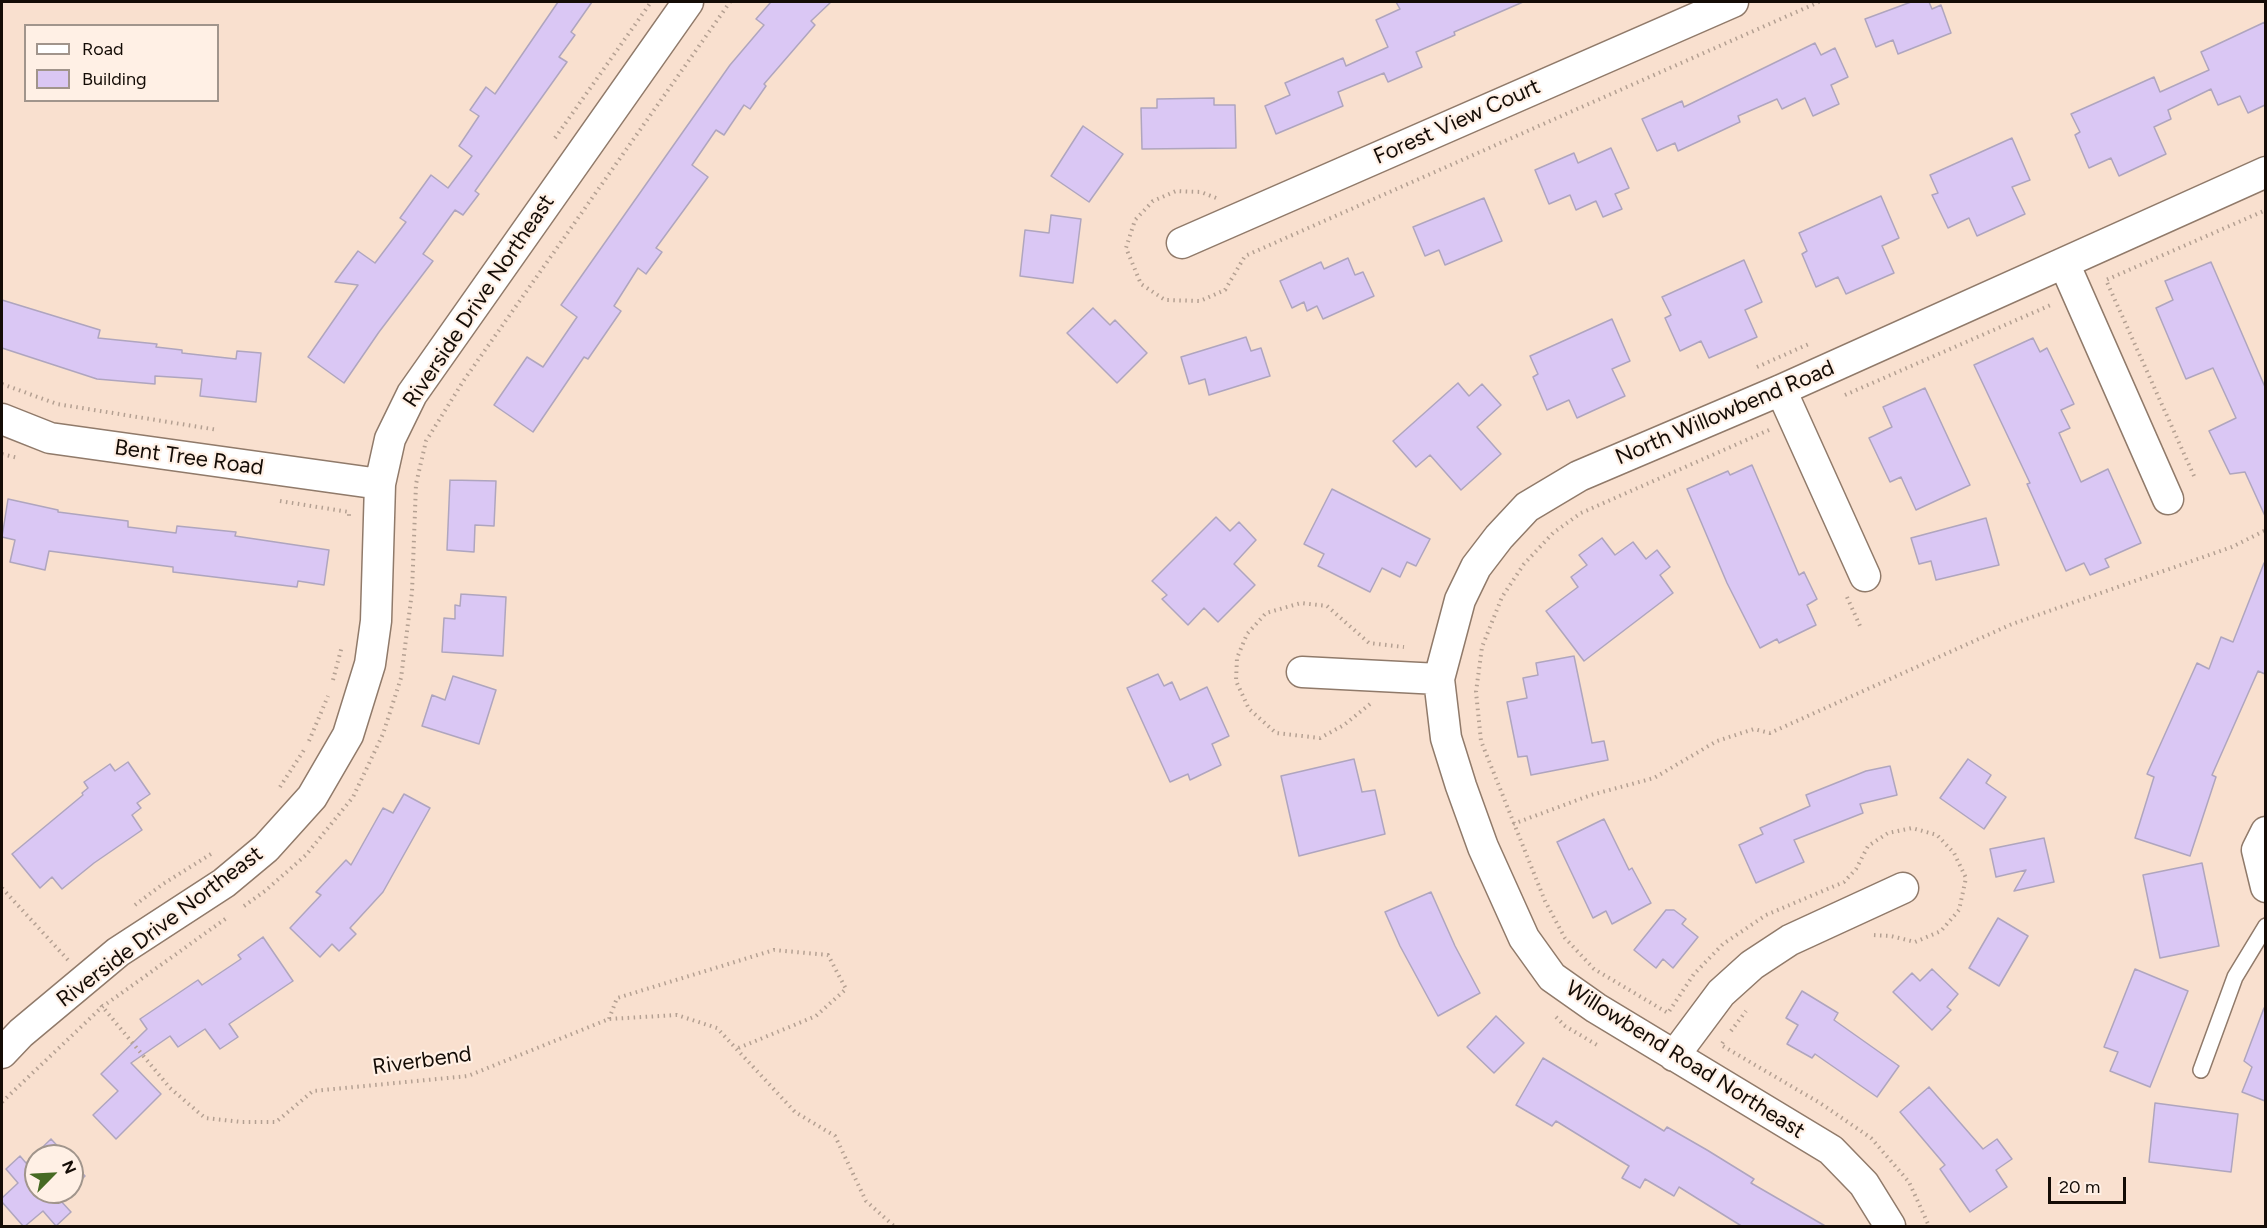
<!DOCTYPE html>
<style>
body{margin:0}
#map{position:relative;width:2267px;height:1228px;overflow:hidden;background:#f9e0cf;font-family:Figtree,sans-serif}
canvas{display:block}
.frame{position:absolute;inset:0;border:3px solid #140c06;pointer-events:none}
.legend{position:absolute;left:24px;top:24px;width:195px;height:78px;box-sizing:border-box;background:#fff0e5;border:2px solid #a1958c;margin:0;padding:8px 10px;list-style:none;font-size:18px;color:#140c06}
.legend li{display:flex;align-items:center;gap:12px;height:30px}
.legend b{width:30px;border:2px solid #a1958c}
.north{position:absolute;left:24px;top:1144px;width:60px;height:60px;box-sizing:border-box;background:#fff0e5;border:2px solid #a1958c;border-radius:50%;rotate:66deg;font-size:16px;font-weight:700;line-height:24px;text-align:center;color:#140c06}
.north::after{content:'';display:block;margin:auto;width:21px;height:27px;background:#466a23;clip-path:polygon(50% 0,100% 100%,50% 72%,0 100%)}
.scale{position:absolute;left:2048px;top:1177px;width:78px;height:27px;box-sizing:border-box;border:3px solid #140c06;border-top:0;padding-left:8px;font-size:18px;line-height:21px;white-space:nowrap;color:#140c06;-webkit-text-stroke:4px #fff0e5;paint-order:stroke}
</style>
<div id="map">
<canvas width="2267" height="1228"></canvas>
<div class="frame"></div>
<ul class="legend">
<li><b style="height:8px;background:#fff"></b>Road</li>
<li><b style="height:16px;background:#dac7f4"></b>Building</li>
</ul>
<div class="north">N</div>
<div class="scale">20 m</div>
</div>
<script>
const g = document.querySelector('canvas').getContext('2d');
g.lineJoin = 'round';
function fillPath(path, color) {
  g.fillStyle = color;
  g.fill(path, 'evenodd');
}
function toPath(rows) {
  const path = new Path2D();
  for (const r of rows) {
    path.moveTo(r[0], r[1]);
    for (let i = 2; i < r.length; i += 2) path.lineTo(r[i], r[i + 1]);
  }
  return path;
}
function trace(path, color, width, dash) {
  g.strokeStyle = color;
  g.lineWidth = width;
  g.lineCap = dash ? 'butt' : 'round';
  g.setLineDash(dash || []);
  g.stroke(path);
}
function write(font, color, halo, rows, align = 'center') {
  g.font = font + ' Figtree,sans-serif';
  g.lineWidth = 4.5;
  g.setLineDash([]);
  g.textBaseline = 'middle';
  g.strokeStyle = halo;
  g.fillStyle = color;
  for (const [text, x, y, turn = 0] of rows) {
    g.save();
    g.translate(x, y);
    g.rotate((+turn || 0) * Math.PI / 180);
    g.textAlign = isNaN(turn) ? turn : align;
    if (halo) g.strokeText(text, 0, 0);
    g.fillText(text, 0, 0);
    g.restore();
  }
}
const building = toPath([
 [558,2,592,2,571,32,575,35,559,57,567,62,475,191,479,194,463,215,455,210,423,254,433,261,379,332,344,383,308,357,358,285,335,282,358,251,375,263,406,222,400,218,431,175,448,188,472,156,459,146,479,116,470,110,486,87,495,94,558,2],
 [771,2,831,2,811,21,815,25,764,84,766,86,750,109,744,105,724,135,716,130,692,165,708,177,656,248,662,252,646,274,638,268,614,306,621,311,588,359,584,357,533,432,494,405,527,357,543,367,577,317,561,305,730,65,764,25,756,19,771,2],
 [1396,2,1523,2,1454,32,1455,35,1416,52,1422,67,1388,82,1384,73,1338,92,1343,106,1276,134,1265,106,1290,95,1285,83,1343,58,1346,66,1388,47,1376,20,1400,9,1396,2],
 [1911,2,1929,2,1932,9,1941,5,1951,33,1898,54,1893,40,1876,47,1865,19,1911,2],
 [2265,22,2265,105,2248,113,2240,96,2218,105,2211,89,2168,110,2171,119,2154,127,2166,154,2119,176,2111,158,2089,168,2075,135,2080,132,2071,114,2154,77,2160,92,2209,70,2201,52,2265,22],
 [1815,43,1821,55,1835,48,1848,77,1831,85,1839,104,1813,116,1805,98,1782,109,1777,99,1738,116,1740,122,1678,151,1675,143,1657,151,1642,119,1682,101,1684,107,1815,43],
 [1214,98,1214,105,1235,105,1236,148,1142,149,1141,108,1157,108,1157,99,1214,98],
 [1083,126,1123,154,1089,202,1051,176,1083,126],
 [2012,138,2030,180,2012,187,2025,214,1977,236,1969,218,1948,228,1932,195,1938,193,1930,175,2012,138],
 [1611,148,1629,188,1615,194,1622,209,1603,217,1596,201,1576,210,1570,195,1549,204,1535,170,1574,153,1578,163,1611,148],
 [1881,196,1899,238,1882,246,1894,273,1846,294,1838,277,1816,287,1802,254,1807,251,1799,233,1881,196],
 [1484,198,1502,241,1445,265,1439,250,1425,256,1413,227,1484,198],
 [1051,215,1081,219,1073,283,1020,276,1025,230,1049,233,1051,215],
 [1348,258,1355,275,1363,272,1374,296,1323,319,1317,306,1307,311,1304,302,1292,308,1280,281,1321,262,1324,269,1348,258],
 [1744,260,1762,302,1745,310,1757,337,1709,358,1701,341,1680,351,1665,318,1671,315,1662,297,1744,260],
 [2211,262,2265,387,2265,516,2245,472,2230,474,2209,431,2236,418,2213,368,2186,379,2156,308,2173,300,2165,281,2211,262],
 [2,300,100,330,98,338,157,344,156,347,182,350,182,353,236,359,237,351,261,353,256,402,200,396,202,379,155,376,155,384,97,379,2,348,2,300],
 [1093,308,1110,325,1115,320,1147,353,1117,383,1067,333,1093,308],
 [1612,319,1630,361,1612,369,1625,396,1577,418,1569,400,1547,410,1533,377,1538,374,1530,356,1612,319],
 [1246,337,1251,351,1261,348,1270,376,1209,395,1205,379,1189,384,1181,357,1246,337],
 [2033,338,2040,352,2047,348,2074,404,2061,410,2070,428,2059,433,2081,482,2108,469,2141,543,2105,559,2109,567,2090,575,2084,563,2066,571,2027,484,2030,483,1974,365,2033,338],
 [1458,383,1469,396,1482,384,1501,405,1477,427,1501,454,1461,490,1430,455,1416,467,1393,441,1458,383],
 [1925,388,1970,485,1916,510,1901,477,1890,482,1869,438,1892,427,1883,407,1925,388],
 [1752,465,1799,575,1804,572,1817,599,1807,605,1816,625,1779,643,1777,639,1760,648,1727,583,1687,489,1728,471,1730,475,1752,465],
 [450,480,496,481,494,526,475,525,474,552,447,550,450,480],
 [1332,489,1430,539,1416,566,1407,562,1400,577,1382,568,1370,592,1318,566,1324,554,1304,544,1332,489],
 [8,499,58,510,58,512,128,521,128,527,176,533,177,526,236,532,235,536,329,550,324,585,298,581,297,587,173,572,173,567,49,551,45,570,10,562,15,540,2,537,8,499],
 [1216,517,1230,531,1239,522,1256,540,1234,564,1255,585,1218,622,1204,608,1188,625,1162,599,1167,595,1152,581,1216,517],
 [1986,518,1999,565,1936,580,1931,561,1919,564,1911,538,1986,518],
 [1602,538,1615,555,1633,542,1646,559,1657,550,1670,567,1660,575,1673,593,1584,661,1546,611,1578,587,1571,577,1587,565,1579,555,1602,538],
 [2264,563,2265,563,2265,674,2258,671,2212,775,2216,777,2190,856,2135,838,2154,777,2147,774,2197,663,2209,669,2221,637,2233,642,2264,563],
 [461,594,506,597,503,656,442,652,444,618,455,619,455,605,460,606,461,594],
 [1574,656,1592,743,1604,741,1608,760,1531,775,1527,756,1518,757,1507,702,1527,698,1523,678,1538,675,1536,663,1574,656],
 [1158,674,1164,686,1172,682,1180,700,1207,687,1229,736,1212,744,1221,765,1190,780,1188,774,1170,782,1127,688,1158,674],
 [453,676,496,690,479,744,422,726,432,695,445,700,453,676],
 [1354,759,1362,792,1375,790,1385,834,1299,856,1281,776,1354,759],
 [1968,759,1991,775,1986,783,2006,797,1984,829,1940,798,1968,759],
 [128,762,150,794,137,803,141,808,132,815,142,830,94,863,62,889,52,877,40,888,12,854,83,795,82,793,88,788,84,782,110,764,115,771,128,762],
 [1890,766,1897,795,1860,804,1863,813,1794,840,1804,862,1756,883,1739,845,1763,834,1760,828,1810,806,1806,795,1866,771,1890,766],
 [404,794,430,808,383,892,350,928,356,934,339,951,332,944,320,957,290,928,321,895,316,892,346,860,351,865,383,808,393,813,404,794],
 [1604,819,1629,870,1632,868,1651,903,1612,924,1606,911,1593,918,1557,842,1604,819],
 [2044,838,2054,882,2014,891,2026,870,1996,877,1990,849,2044,838],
 [2202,863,2219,946,2160,958,2143,875,2202,863],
 [1431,892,1455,946,1480,993,1438,1016,1400,946,1385,912,1431,892],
 [1666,910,1674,910,1686,919,1682,924,1698,937,1673,968,1663,959,1656,968,1634,950,1666,910],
 [1998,918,2028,936,1999,986,1969,968,1998,918],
 [263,937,293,981,229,1024,238,1037,220,1049,205,1029,178,1047,170,1036,131,1063,161,1094,116,1139,93,1115,118,1091,101,1074,147,1029,140,1019,198,980,202,985,241,959,238,955,263,937],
 [1932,969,1958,994,1947,1007,1951,1010,1932,1030,1893,992,1912,973,1920,981,1932,969],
 [2135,969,2188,991,2150,1087,2110,1071,2118,1052,2104,1047,2135,969],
 [1802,991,1838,1013,1834,1020,1899,1066,1877,1097,1815,1054,1812,1058,1787,1044,1798,1025,1786,1018,1802,991],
 [2264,1008,2265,1008,2265,1101,2242,1092,2252,1067,2244,1061,2264,1008],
 [1496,1016,1524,1043,1494,1073,1467,1047,1496,1016],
 [1543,1058,1664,1131,1667,1127,1707,1150,1754,1179,1751,1183,1827,1227,1743,1227,1679,1187,1674,1196,1645,1179,1640,1188,1622,1178,1629,1166,1556,1121,1552,1126,1516,1105,1543,1058],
 [1929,1087,1983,1149,1997,1139,2012,1159,1996,1170,2007,1187,1970,1212,1940,1169,1945,1165,1900,1112,1929,1087],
 [2155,1103,2238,1114,2231,1172,2149,1162,2155,1103],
 [51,1139,67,1156,36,1156,36,1192,68,1192,60,1200,71,1212,56,1226,43,1211,24,1227,2,1202,2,1198,18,1183,6,1169,20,1156,26,1163,51,1139],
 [72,1162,85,1176,72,1189,72,1162]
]);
const path = toPath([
 [555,138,651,2],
 [1216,198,1201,192,1176,191,1153,201,1135,220,1126,248,1141,284,1165,300,1200,301,1225,290,1245,256,1819,2],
 [1757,367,1811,343],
 [2,384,57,404,218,430],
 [1845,395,2053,304],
 [1769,430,1581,513,1553,533,1524,564,1502,597,1482,647,1476,692,1481,741,1545,901,1565,938,1594,969,1668,1013,1694,974,1723,944,1766,915,1844,882,1856,869,1868,846,1888,833,1912,828,1937,835,1954,853,1966,878,1959,910,1941,931,1915,942,1891,936,1872,935],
 [2,454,18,458],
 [2194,476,2106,280,2266,210],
 [280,501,349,512,349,517],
 [1847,597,1860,626],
 [333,680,342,646],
 [1370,704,1344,725,1320,738,1276,733,1249,709,1236,681,1237,658,1247,634,1266,613,1301,603,1327,606,1369,643,1404,647],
 [309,741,328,696],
 [280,787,304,750],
 [1513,824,1591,795,1654,778,1717,741,1754,729,1770,733,2012,624,2232,547,2266,530],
 [2,888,68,960],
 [135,905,163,884,211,854],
 [244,906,265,891,306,855,353,797,383,734,401,678,412,592,416,484,426,441,464,380,730,2],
 [101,1005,170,1088,205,1118,242,1122,276,1122,313,1091,468,1076,609,1019,677,1015,717,1028,795,1112,835,1136,866,1201,894,1226],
 [1556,1017,1565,1026,1597,1045],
 [609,1019,617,998,774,950,828,955,846,989,816,1016,736,1049],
 [1731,1031,1746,1011],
 [1723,1042,1721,1045,1820,1103,1871,1138,1909,1182,1929,1226],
 [2,1102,102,1007,228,917]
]);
const lane = toPath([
 [2201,1070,2235,977,2266,926]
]);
const street = toPath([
 [1182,243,1733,2],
 [2064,263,2168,499],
 [1781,390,1865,576],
 [2,419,50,438,380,484],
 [1302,672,1439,679],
 [2266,832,2257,850,2266,887],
 [2,1053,21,1033,118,952,224,883,266,848,312,797,348,735,370,664,376,621,380,484,390,439,412,394,688,2],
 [1674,1056,1721,993,1752,965,1790,940,1903,888],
 [1890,1226,1864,1184,1831,1150,1596,1008,1552,977,1524,938,1483,847,1461,786,1446,738,1439,679,1460,600,1476,567,1499,537,1527,507,1579,476,1781,390,2266,172]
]);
const streetNames = [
 ["Forest View Court",1457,122,-24],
 ["Riverside Drive Northeast",479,301,-56],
 ["North Willowbend Road",1725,413,-23],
 ["Bent Tree Road",189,458,8],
 ["Riverside Drive Northeast",160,927,-37],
 ["Willowbend Road Northeast",1685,1060,32],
 ["Riverbend",422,1061,-8]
];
fillPath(building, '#dac7f4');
trace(building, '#afa5be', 1.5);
trace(lane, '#907a6a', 18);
trace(street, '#907a6a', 33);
trace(path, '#b4a092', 4, [1.5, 4.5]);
trace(lane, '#fff', 15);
trace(street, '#fff', 30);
write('22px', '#140c06', '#fff0e5', streetNames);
</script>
